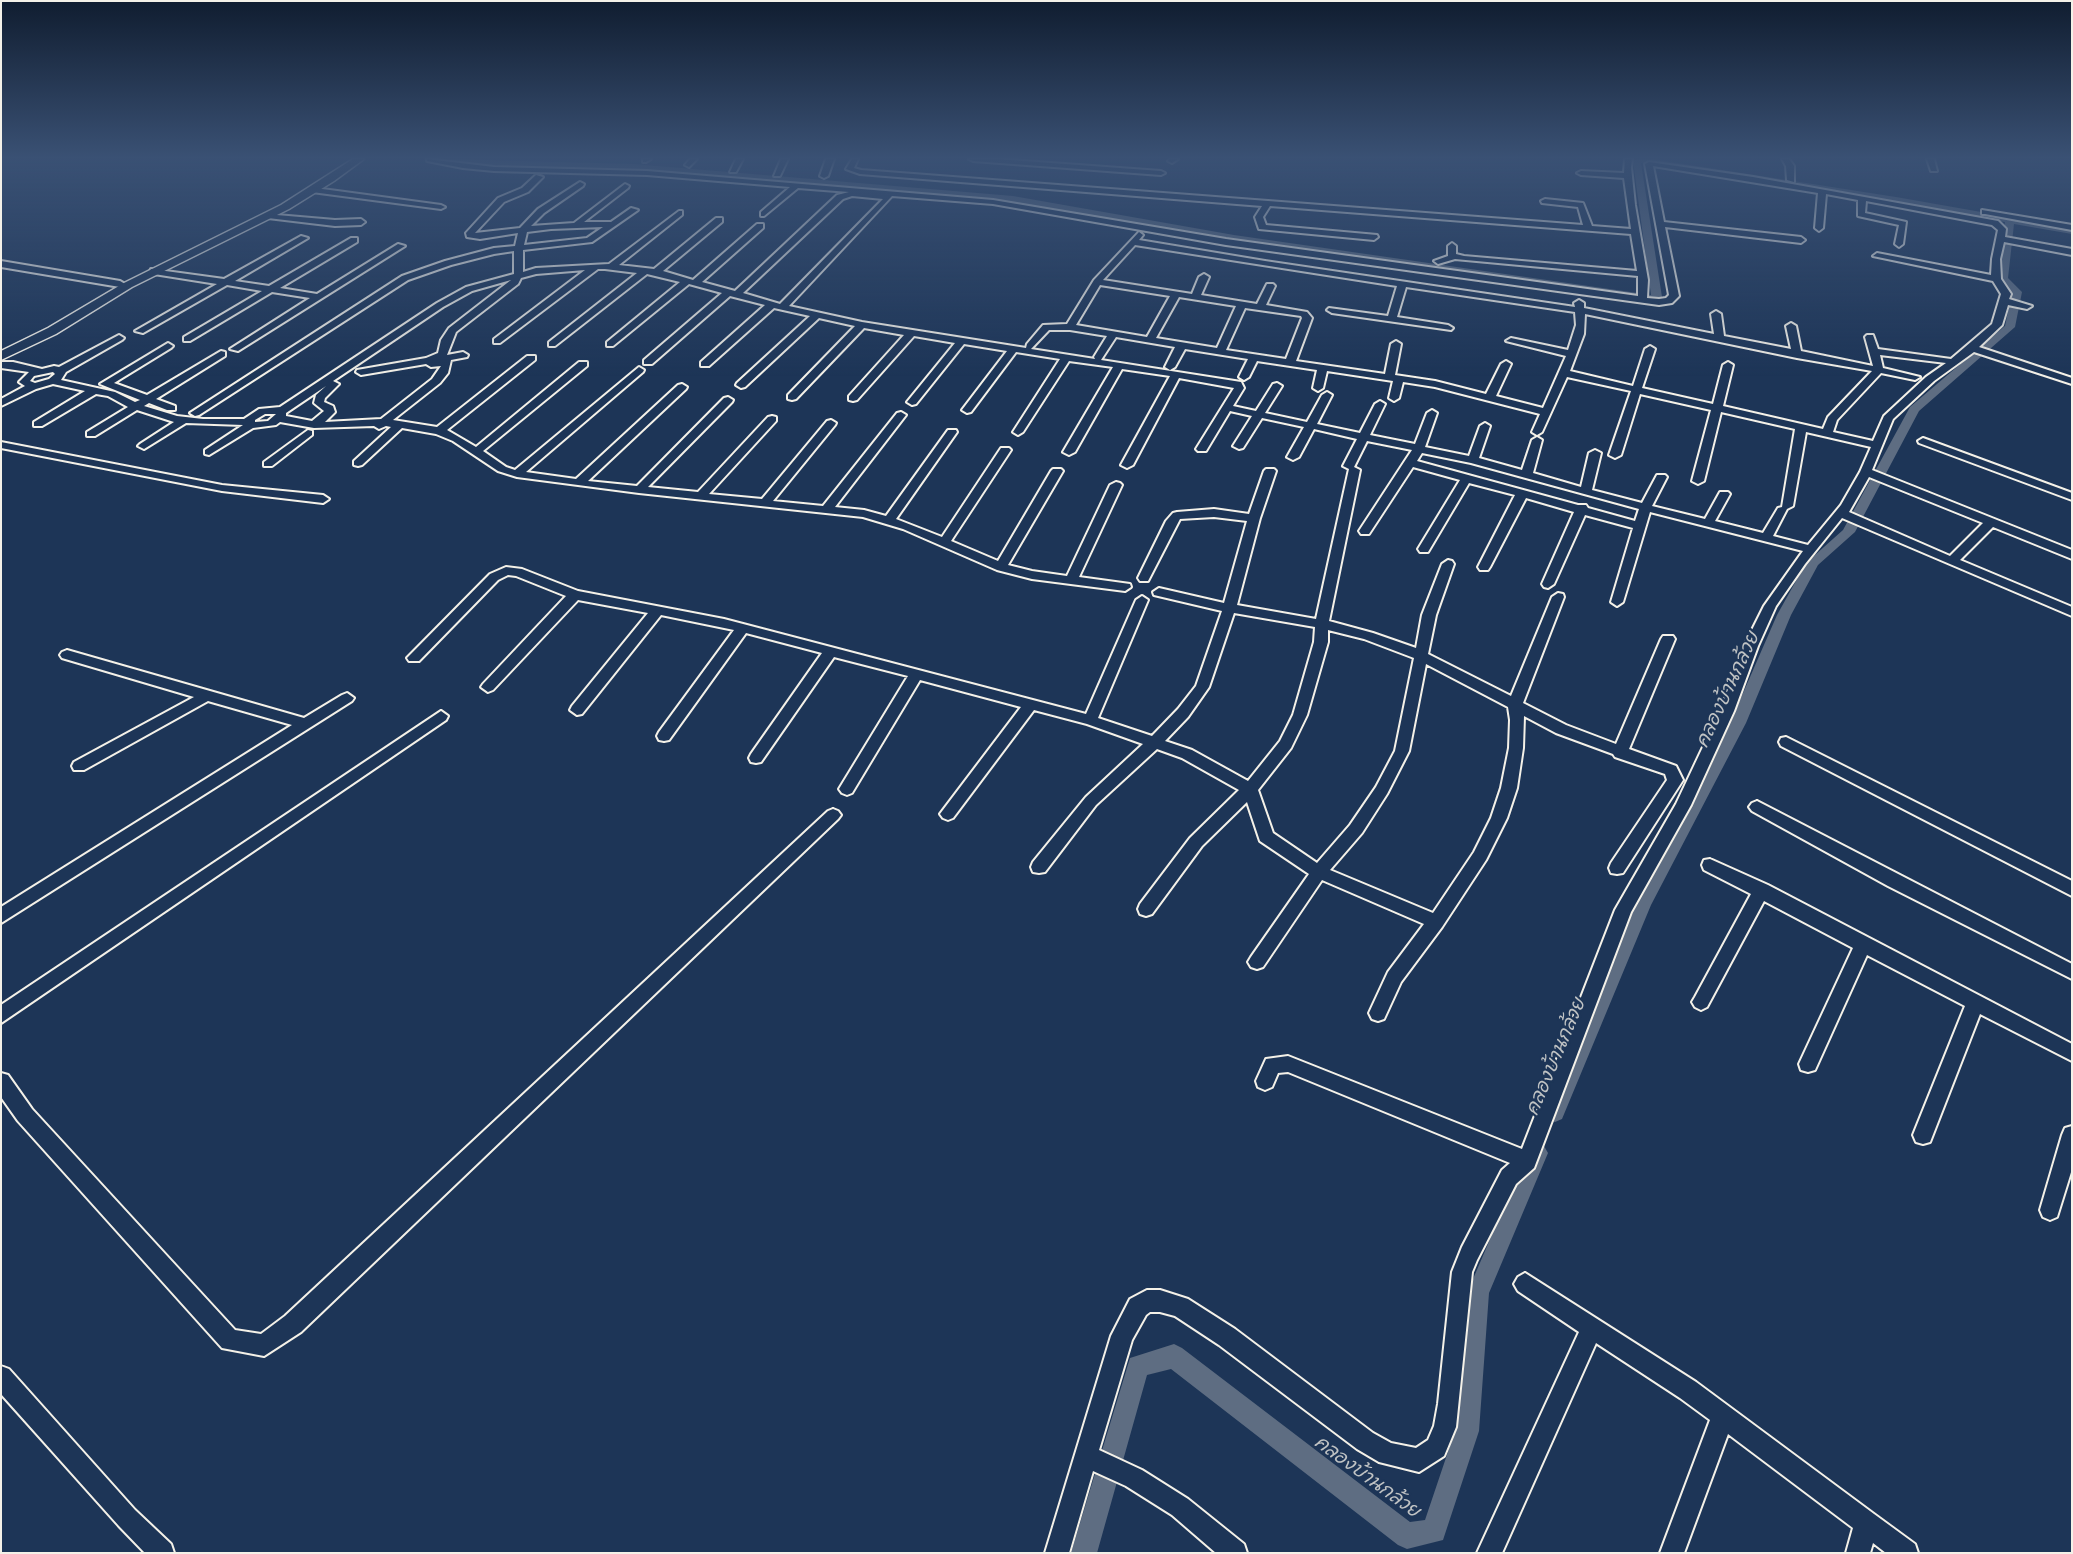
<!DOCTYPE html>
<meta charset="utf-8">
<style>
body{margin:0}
#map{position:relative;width:2073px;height:1554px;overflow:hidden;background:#1d3557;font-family:"Playpen Sans",sans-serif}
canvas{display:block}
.frame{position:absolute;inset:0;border:2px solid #f4f1e8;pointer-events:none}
</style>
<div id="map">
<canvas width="2073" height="1554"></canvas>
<div class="frame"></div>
</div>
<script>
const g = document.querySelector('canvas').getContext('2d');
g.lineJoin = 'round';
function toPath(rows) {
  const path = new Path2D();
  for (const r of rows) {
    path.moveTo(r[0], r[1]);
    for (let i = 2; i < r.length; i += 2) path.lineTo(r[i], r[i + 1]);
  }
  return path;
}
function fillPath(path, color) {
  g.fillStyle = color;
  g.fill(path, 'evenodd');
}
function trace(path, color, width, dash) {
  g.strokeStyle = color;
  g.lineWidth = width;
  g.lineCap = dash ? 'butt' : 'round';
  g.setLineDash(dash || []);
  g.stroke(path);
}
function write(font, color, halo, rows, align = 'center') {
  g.font = font + ' "Playpen Sans","Playpen Sans Thai",sans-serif';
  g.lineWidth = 4.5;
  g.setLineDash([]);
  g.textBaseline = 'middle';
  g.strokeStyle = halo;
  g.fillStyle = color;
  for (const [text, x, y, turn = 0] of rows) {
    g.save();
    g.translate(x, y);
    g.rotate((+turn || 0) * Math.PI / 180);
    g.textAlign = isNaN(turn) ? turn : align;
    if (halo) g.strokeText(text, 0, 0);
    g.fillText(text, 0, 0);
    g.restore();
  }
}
const canal = toPath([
 [449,159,634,164,1013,196,1234,235,1651,295,1633,161,1637,159,1652,159,1896,197,2072,228,2072,234,2014,224,2008,278,2022,292,2015,327,1919,411,1855,532,1818,565,1791,615,1746,723,1651,905,1562,1119,1555,1122,1548,1119,1545,1112,1633,904,1730,723,1777,615,1806,563,1843,530,1910,407,2005,326,2012,293,1998,279,2005,222,1641,163,1662,297,1651,301,1234,241,1013,202,634,170,508,168,453,161,449,159],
 [1537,1143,1544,1146,1548,1153,1489,1293,1479,1431,1443,1540,1407,1549,1398,1545,1171,1369,1147,1375,1097,1553,1071,1553,1130,1358,1174,1344,1182,1348,1410,1522,1425,1520,1455,1431,1467,1293,1530,1146,1537,1143]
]);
const minor = toPath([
 [427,159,494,167,647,171,993,200,1226,239,1638,296,1638,276,1455,259,1438,264,1434,261,1448,256,1448,246,1452,243,1456,246,1456,254,1464,256,1637,271,1631,234,1270,206,1263,217,1266,225,1377,235,1378,237,1374,240,1259,229,1255,217,1262,206,860,174,846,169,852,159,858,159,854,168,861,170,1583,225,1578,207,1542,203,1541,201,1545,199,1583,203,1592,226,1631,229,1624,178,1581,175,1577,173,1581,171,1624,173,1625,159,1632,159,1631,167,1635,205,1648,280,1647,298,1659,299,1666,298,1669,295,1645,164,1649,162,1753,177,1998,221,2006,229,2005,237,2072,249,2072,255,2004,242,2000,259,2001,279,2011,294,2009,299,2032,306,2027,309,2008,305,2002,325,1979,347,2072,378,2072,384,1974,352,1934,381,1893,419,1872,470,2072,550,2072,559,1993,527,1960,560,2072,607,2072,616,1842,518,1805,564,1776,606,1758,646,1734,711,1691,805,1631,912,1534,1168,1516,1184,1477,1260,1472,1272,1456,1427,1444,1456,1419,1472,1379,1462,1357,1449,1219,1345,1175,1316,1160,1312,1150,1312,1146,1315,1132,1340,1099,1450,1142,1470,1188,1499,1244,1544,1247,1553,1216,1553,1172,1515,1126,1486,1093,1471,1069,1553,1045,1553,1111,1336,1130,1299,1147,1290,1160,1290,1188,1299,1235,1329,1373,1433,1391,1443,1416,1448,1428,1440,1434,1426,1438,1404,1452,1272,1462,1247,1502,1170,1510,1163,1288,1072,1278,1073,1272,1087,1265,1090,1258,1087,1256,1081,1266,1059,1288,1056,1522,1149,1615,910,1676,804,1720,711,1744,646,1764,606,1803,551,1650,512,1623,602,1617,606,1611,602,1633,528,1585,515,1554,584,1548,588,1544,587,1542,584,1574,512,1526,498,1490,567,1488,570,1480,570,1478,567,1515,495,1469,483,1428,552,1420,552,1418,549,1460,480,1413,467,1369,534,1361,534,1359,531,1412,450,1367,441,1354,467,1360,470,1329,621,1373,633,1416,648,1422,615,1442,564,1448,560,1452,561,1454,564,1436,615,1428,654,1511,696,1552,597,1558,593,1563,594,1564,597,1523,703,1566,725,1616,744,1661,639,1663,636,1673,636,1675,639,1629,749,1676,766,1683,780,1623,873,1617,874,1611,873,1609,868,1611,863,1667,780,1665,774,1615,757,1613,754,1556,733,1524,716,1523,748,1517,788,1507,818,1486,860,1442,927,1401,982,1384,1019,1378,1021,1372,1019,1369,1013,1388,972,1424,924,1322,880,1263,967,1257,969,1251,967,1248,962,1251,957,1309,874,1260,841,1247,802,1202,846,1152,914,1146,916,1140,914,1138,909,1140,904,1190,838,1239,790,1182,758,1157,749,1096,805,1045,872,1039,873,1033,872,1031,867,1033,862,1086,797,1143,744,1087,724,1034,710,953,818,948,820,943,818,940,814,943,810,1021,707,920,680,852,793,847,795,842,793,839,789,908,676,834,657,761,762,756,763,751,762,749,758,751,754,822,653,746,633,669,740,664,741,659,740,657,736,659,732,734,630,661,615,582,714,577,715,570,710,572,706,648,613,578,600,493,690,488,692,481,687,483,684,566,596,516,576,508,575,498,580,419,661,409,661,407,658,490,574,506,567,522,569,578,591,724,619,1086,714,1136,600,1142,596,1148,600,1098,718,1152,736,1178,709,1196,686,1222,611,1154,595,1153,592,1159,588,1224,603,1247,521,1214,517,1180,519,1148,581,1140,581,1138,578,1166,521,1173,513,1177,512,1214,509,1249,514,1264,471,1266,469,1274,469,1276,471,1260,518,1237,605,1316,619,1349,469,1343,466,1357,439,1314,429,1299,457,1293,460,1287,457,1304,427,1262,418,1243,448,1239,449,1233,446,1252,416,1230,411,1206,451,1198,451,1196,449,1234,388,1179,378,1133,465,1127,468,1121,465,1170,376,1122,369,1075,452,1069,455,1063,452,1113,367,1069,361,1023,432,1018,435,1013,432,1060,359,1016,352,971,412,967,413,962,410,1007,351,964,344,916,404,912,405,907,402,955,343,914,336,857,400,853,401,849,400,849,396,904,335,864,328,796,399,792,400,788,399,788,395,855,326,819,318,745,387,741,388,736,385,737,383,810,316,774,308,709,366,701,366,701,362,765,305,730,296,652,364,644,364,644,360,722,293,689,284,613,346,607,346,607,342,680,282,647,274,555,346,549,346,549,342,637,273,605,269,598,269,500,343,494,343,494,339,585,270,536,274,521,278,518,284,456,332,447,355,463,352,468,355,467,357,451,360,448,373,440,383,393,420,437,427,527,356,535,356,535,360,447,430,476,447,579,362,587,362,587,366,483,451,506,467,515,470,639,367,644,370,643,372,526,472,576,479,678,385,682,384,687,387,686,389,588,481,637,486,724,398,728,397,733,400,732,402,648,487,698,492,768,417,772,416,776,417,776,421,709,494,762,499,827,421,831,420,836,423,835,425,773,501,823,506,897,413,901,412,906,415,835,507,864,510,886,516,948,430,956,430,957,432,896,519,942,537,1001,448,1009,448,1011,450,951,541,998,561,1051,471,1053,469,1061,469,1063,471,1008,565,1032,571,1067,576,1110,485,1116,482,1120,483,1122,485,1079,577,1130,584,1131,587,1125,591,1032,579,997,570,903,529,863,517,639,493,517,477,498,471,453,441,436,434,402,428,362,465,358,466,354,465,354,461,391,427,386,426,379,429,374,426,314,428,280,422,276,425,253,428,209,455,205,454,205,450,243,425,186,423,144,449,138,446,140,444,174,422,137,410,95,436,87,436,87,432,128,407,108,396,96,394,42,426,34,426,34,422,85,391,53,384,36,389,1,406,1,399,25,386,19,382,29,372,1,368,1,362,13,362,42,369,54,366,59,367,119,335,124,338,122,340,66,372,61,380,115,392,135,402,140,400,100,384,168,343,173,346,171,348,114,383,147,395,221,351,225,352,225,356,156,399,175,406,175,410,167,410,149,403,144,406,177,416,203,419,244,419,259,409,280,407,437,303,466,287,514,274,514,251,494,254,451,265,408,280,199,415,195,416,190,413,402,276,445,261,494,248,515,246,518,233,480,239,467,237,466,233,498,198,522,188,536,175,543,177,528,192,504,202,475,233,520,228,538,209,580,182,584,184,583,186,544,213,531,226,574,223,625,184,629,186,628,188,584,222,611,222,631,208,638,210,592,242,523,250,523,272,536,268,609,264,679,211,682,211,682,215,619,265,654,269,716,218,722,218,722,222,663,271,693,280,757,224,763,224,763,228,702,282,735,291,837,195,849,192,798,188,764,216,761,216,761,212,790,187,647,175,494,171,463,168,427,161,427,159],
 [1653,166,1818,193,1815,228,1819,231,1823,228,1826,194,1858,200,1858,216,1899,225,1895,244,1899,247,1903,244,1906,222,1865,213,1866,201,1992,225,1998,230,1992,259,1991,275,1877,253,1873,256,1993,281,2001,294,1992,324,1951,359,1878,349,1873,335,1867,335,1865,337,1873,366,1801,351,1796,326,1791,323,1786,326,1791,349,1724,336,1721,314,1716,311,1711,314,1714,334,1584,308,1584,303,1579,300,1574,303,1575,307,1265,261,1139,240,1143,235,1139,232,1094,280,1067,324,1043,325,1027,344,1026,348,862,322,789,306,892,196,993,204,1226,245,1659,305,1672,303,1679,296,1665,227,1801,243,1805,240,1801,237,1664,222,1653,166],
 [852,196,883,199,780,304,743,293,843,199,852,196],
 [603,227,587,238,524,245,527,232,551,229,603,227],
 [1135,245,1397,286,1388,316,1329,308,1327,310,1332,313,1451,330,1453,328,1448,325,1397,317,1406,287,1575,312,1576,325,1568,350,1511,338,1506,341,1566,356,1543,408,1496,396,1511,364,1506,361,1501,364,1486,394,1435,381,1395,375,1401,344,1396,341,1391,344,1385,374,1296,361,1312,318,1307,312,1266,305,1275,286,1273,284,1267,284,1257,304,1201,295,1209,277,1204,274,1199,277,1192,294,1103,280,1135,245],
 [511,280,449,328,441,340,438,353,426,358,357,370,356,372,361,375,426,364,431,367,441,366,432,379,381,419,325,422,335,412,333,406,324,402,325,398,339,384,333,381,443,307,472,291,511,280],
 [1100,285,1170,296,1147,337,1076,325,1100,285],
 [1179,297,1236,306,1217,348,1156,338,1179,297],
 [1245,308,1301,316,1302,318,1286,359,1226,350,1245,308],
 [1585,314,1797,358,1872,371,1828,417,1823,429,1723,406,1733,365,1728,362,1723,365,1713,404,1642,388,1655,349,1650,346,1645,349,1633,386,1570,371,1584,334,1585,314],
 [1049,330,1070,330,1107,336,1094,357,1095,359,1031,349,1049,330],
 [1116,337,1175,347,1165,367,1170,370,1175,367,1185,349,1248,359,1239,377,1244,380,1249,377,1257,361,1317,370,1313,388,1318,391,1323,388,1327,371,1393,381,1389,398,1394,401,1399,398,1403,382,1435,387,1540,414,1532,432,1537,435,1542,432,1567,377,1631,391,1609,455,1615,458,1621,455,1640,394,1711,410,1692,481,1698,484,1704,481,1721,412,1795,429,1782,507,1778,508,1763,533,1715,521,1730,494,1728,492,1720,492,1705,519,1652,506,1667,477,1665,475,1657,475,1642,503,1592,490,1601,453,1595,450,1589,453,1581,487,1533,473,1542,440,1537,437,1532,440,1522,470,1479,458,1490,426,1485,423,1480,426,1469,456,1425,447,1437,413,1432,410,1427,413,1415,444,1370,435,1385,404,1380,401,1375,404,1360,433,1317,424,1332,395,1327,392,1322,395,1307,422,1265,413,1282,386,1277,383,1273,384,1256,411,1233,406,1244,388,1241,382,1101,360,1116,337],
 [1880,355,1946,363,1926,377,1884,416,1873,441,1833,432,1837,420,1881,373,1915,380,1920,377,1883,368,1880,355],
 [53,372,55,374,49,379,35,383,30,381,34,376,53,372],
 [326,386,316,395,314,403,324,411,312,421,286,416,286,413,326,386],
 [265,414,276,414,268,421,255,422,255,420,265,414],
 [1806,432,1871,447,1860,472,1841,505,1808,545,1773,536,1787,509,1793,506,1806,432],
 [1422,453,1471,463,1639,509,1635,521,1588,508,1586,505,1578,505,1417,461,1422,453],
 [1869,477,1983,523,1950,556,1849,512,1869,477],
 [1234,613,1315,627,1314,642,1293,715,1280,741,1248,781,1192,750,1165,741,1188,717,1209,687,1234,613],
 [1328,630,1364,639,1414,658,1395,751,1376,787,1350,825,1317,863,1273,833,1258,790,1291,748,1307,715,1328,642,1328,630],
 [1426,664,1508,707,1510,720,1509,748,1501,788,1491,818,1474,852,1433,913,1330,870,1362,833,1387,794,1409,751,1426,664],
 [643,159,651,159,646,162,643,162,643,159],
 [690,159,697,159,689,167,685,165,690,159],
 [736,159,743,159,736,172,730,172,736,159],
 [781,159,788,159,780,176,774,176,781,159],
 [826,159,834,159,828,176,824,178,820,176,826,159],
 [969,159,997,159,1161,171,1165,173,1161,175,973,161,969,159],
 [1170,159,1178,159,1172,163,1168,161,1170,159],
 [1782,159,1789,159,1794,166,1794,182,1787,180,1786,166,1782,159],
 [1927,159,1934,159,1937,171,1931,171,1927,159],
 [315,188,441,205,445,207,441,209,312,192,312,188,315,188],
 [1982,210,2072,225,2072,230,1985,214,1982,214,1982,210],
 [265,214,335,220,361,219,365,222,361,225,335,226,268,218,265,218,265,214],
 [301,236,308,238,235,281,269,286,351,238,357,238,357,242,280,288,317,294,398,244,405,246,238,351,230,349,310,298,272,292,190,341,184,341,184,337,262,291,227,285,143,333,135,331,217,284,154,274,150,271,151,269,224,279,301,236],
 [1,261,120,281,125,284,120,287,1,267,1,261],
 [308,430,312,431,312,435,272,466,264,466,264,462,308,430],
 [1923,438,2072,493,2072,500,1919,443,1918,441,1923,438],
 [1,442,222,485,323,495,329,499,323,503,222,491,1,448,1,442],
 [67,650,304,718,342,695,347,693,354,698,352,701,1,923,1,907,292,725,208,701,84,770,74,770,72,766,74,762,194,697,62,658,60,655,62,652,67,650],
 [441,711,448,716,446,720,1,1023,1,1005,441,711],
 [1786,737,2072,881,2072,896,1781,746,1779,742,1781,738,1786,737],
 [1757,801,2072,964,2072,979,1888,886,1752,811,1749,807,1752,803,1757,801],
 [833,809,838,811,841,815,838,819,301,1332,264,1356,222,1348,18,1121,1,1097,1,1073,8,1075,32,1109,235,1330,261,1334,285,1316,828,811,833,809],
 [1710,859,1768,885,2072,1044,2072,1061,1980,1014,1930,1142,1923,1144,1916,1142,1913,1135,1965,1006,1867,955,1815,1070,1808,1072,1801,1070,1799,1064,1853,948,1764,901,1707,1007,1701,1010,1695,1007,1692,1002,1695,997,1751,894,1704,870,1702,865,1704,860,1710,859],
 [2072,1126,2072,1169,2057,1217,2050,1220,2043,1217,2040,1210,2062,1135,2065,1128,2072,1126],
 [1525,1273,1696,1382,1874,1514,1915,1544,1918,1553,1886,1553,1873,1543,1870,1553,1846,1553,1853,1528,1728,1434,1684,1553,1660,1553,1710,1420,1680,1398,1596,1343,1502,1553,1477,1553,1579,1332,1518,1291,1514,1284,1518,1277,1525,1273],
 [1,1366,9,1369,135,1510,171,1544,174,1553,145,1553,119,1526,1,1394,1,1366]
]);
const tertiary = toPath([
 [353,159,364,159,334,181,289,209,132,287,56,334,1,360,1,351,48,328,124,283,281,205,353,159]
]);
const waterNames = [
 ["คลองบ้านกล้วย",1728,690,-65],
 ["คลองบ้านกล้วย",1556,1057,-67],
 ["คลองบ้านกล้วย",1367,1477,36]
];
fillPath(canal, '#5e6d82');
trace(minor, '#f4f1e8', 4);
trace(tertiary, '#f4f1e8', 3);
fillPath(minor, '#1d3557');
fillPath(tertiary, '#1d3557');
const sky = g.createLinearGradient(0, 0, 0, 376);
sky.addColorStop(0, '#101d30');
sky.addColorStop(0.42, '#3a5174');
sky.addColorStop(1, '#3a517400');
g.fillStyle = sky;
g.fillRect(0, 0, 2073, 376);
write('italic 19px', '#c0c3c4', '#1d3557', waterNames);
</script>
